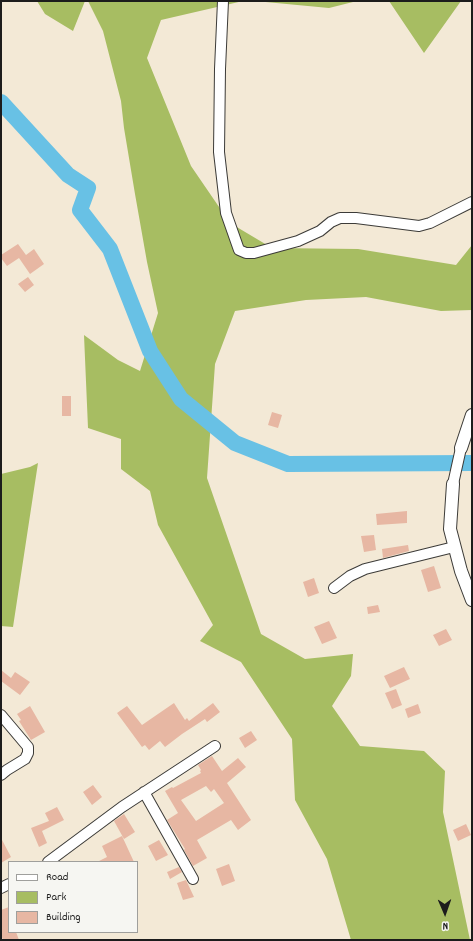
<!DOCTYPE html>
<style>
body{margin:0}
#map{position:relative;width:473px;height:941px;overflow:hidden;background:#f3e9d6;font-family:Dekko,sans-serif}
canvas{display:block}
.frame{position:absolute;inset:0;border:2px solid #1c1c1c;pointer-events:none}
.legend{position:absolute;left:8px;top:861px;width:130px;height:72px;box-sizing:border-box;background:#f6f6f2;border:1px solid #9f9f9c;margin:0;padding:5px 7px;list-style:none;font-size:12px;color:#1c1c1c}
.legend li{display:flex;align-items:center;gap:8px;height:20px}
.legend b{width:20px;border:1px solid #9f9f9c}
.north{position:absolute;left:425px;top:893px;width:40px;height:40px;-webkit-text-stroke:3px #f6f6f2;paint-order:stroke;rotate:178deg;font-size:11px;font-weight:700;line-height:16px;text-align:center;color:#1c1c1c}
.north::after{content:'';display:block;margin:auto;width:14px;height:18px;background:#1c1c1c;clip-path:polygon(50% 0,100% 100%,50% 72%,0 100%)}
</style>
<div id="map">
<canvas width="473" height="941"></canvas>
<div class="frame"></div>
<ul class="legend">
<li><b style="height:5px;background:#fff"></b>Road</li>
<li><b style="height:11px;background:#a7bd62"></b>Park</li>
<li><b style="height:11px;background:#e7b7a3"></b>Building</li>
</ul>
<div class="north">N</div>
</div>
<script>
const g = document.querySelector('canvas').getContext('2d');
g.lineJoin = 'round';
function fillPath(path, color) {
  g.fillStyle = color;
  g.fill(path, 'evenodd');
}
function toPath(rows) {
  const path = new Path2D();
  for (const r of rows) {
    path.moveTo(r[0], r[1]);
    for (let i = 2; i < r.length; i += 2) path.lineTo(r[i], r[i + 1]);
  }
  return path;
}
function trace(path, color, width, dash) {
  g.strokeStyle = color;
  g.lineWidth = width;
  g.lineCap = dash ? 'butt' : 'round';
  g.setLineDash(dash || []);
  g.stroke(path);
}
const green = toPath([
 [37,1,85,1,73,31,45,14],
 [88,1,243,1,161,20,147,58,191,166,230,223,272,248,358,249,456,265,472,245,472,310,441,311,366,297,306,300,235,311,215,364,207,478,261,634,305,659,353,654,351,676,332,706,360,746,424,751,445,771,443,812,470,940,351,940,327,859,295,800,292,739,241,662,200,641,213,625,158,525,150,491,121,469,121,439,88,428,84,335,118,360,140,371,158,313,147,262,135,194,124,128,121,101,103,31],
 [255,1,357,1,329,8],
 [389,1,461,1,424,53],
 [38,463,13,627,1,626,1,474,30,467]
]);
const river = toPath([
 [1,102,68,175,88,188,80,210,110,249,150,351,181,399,235,443,288,464,472,463]
]);
const building = toPath([
 [18,244,26,255,34,249,44,264,30,274,19,258,7,266,1,258,1,255],
 [28,277,34,285,25,292,18,284],
 [62,396,71,396,71,416,62,416],
 [272,412,282,415,278,428,268,425],
 [407,511,407,523,377,525,376,514],
 [374,535,376,550,364,552,361,536],
 [408,545,409,551,383,558,382,549],
 [434,566,441,588,428,592,421,570],
 [314,578,319,593,308,597,303,582],
 [378,605,380,612,368,614,367,607],
 [329,621,337,638,322,644,314,627],
 [446,629,452,640,439,646,433,635],
 [404,667,410,679,390,688,384,676],
 [1,670,11,678,15,672,30,682,20,695,1,681],
 [396,689,402,705,392,709,385,693],
 [174,703,185,720,187,718,189,721,213,703,220,712,207,722,205,719,182,734,165,747,160,741,149,750,145,745,142,747,117,713,127,706,142,725],
 [418,704,421,713,408,718,405,709],
 [30,706,45,732,31,740,19,721,21,720,17,714],
 [251,731,257,740,245,748,239,738],
 [212,756,222,771,238,758,246,767,227,783,251,820,238,830,231,820,197,840,207,858,193,866,184,850,185,849,167,820,178,813,165,791,172,787,173,788,201,773,200,771,201,770,198,765],
 [206,786,211,792,214,789,224,803,196,821,181,800],
 [93,785,102,797,92,805,83,792],
 [57,807,64,820,42,831,47,843,39,847,31,828,49,821,45,813],
 [124,814,135,832,124,839,114,821],
 [466,824,471,835,458,841,453,830],
 [122,836,134,862,97,862,107,857,102,846],
 [1,838,11,857,1,863],
 [159,840,168,855,156,861,148,846],
 [229,864,235,881,222,886,216,869],
 [179,867,182,872,170,879,167,872],
 [186,880,194,897,183,900,177,883],
 [9,907,9,932,16,932,19,940,3,940,1,935,1,910]
]);
const minor = toPath([
 [223,1,220,69,219,152,226,213,239,250,246,253,254,253,298,241,320,231,331,222,340,218,356,218,419,226,430,223,472,202],
 [453,484,461,448],
 [334,588,350,576,365,569,454,547],
 [1,775,7,770,25,759,28,753,28,747,1,715],
 [144,792,193,879],
 [48,862,122,807,215,746],
 [1,888,9,884]
]);
const tertiary = toPath([
 [461,448,472,415],
 [453,484,450,529,461,571,472,600]
]);
fillPath(green, '#a7bd62');
trace(river, '#68c1e5', 16);
fillPath(building, '#e7b7a3');
trace(minor, '#3c3b38', 12);
trace(tertiary, '#3c3b38', 14);
trace(minor, '#fff', 10);
trace(tertiary, '#fff', 12);
</script>
